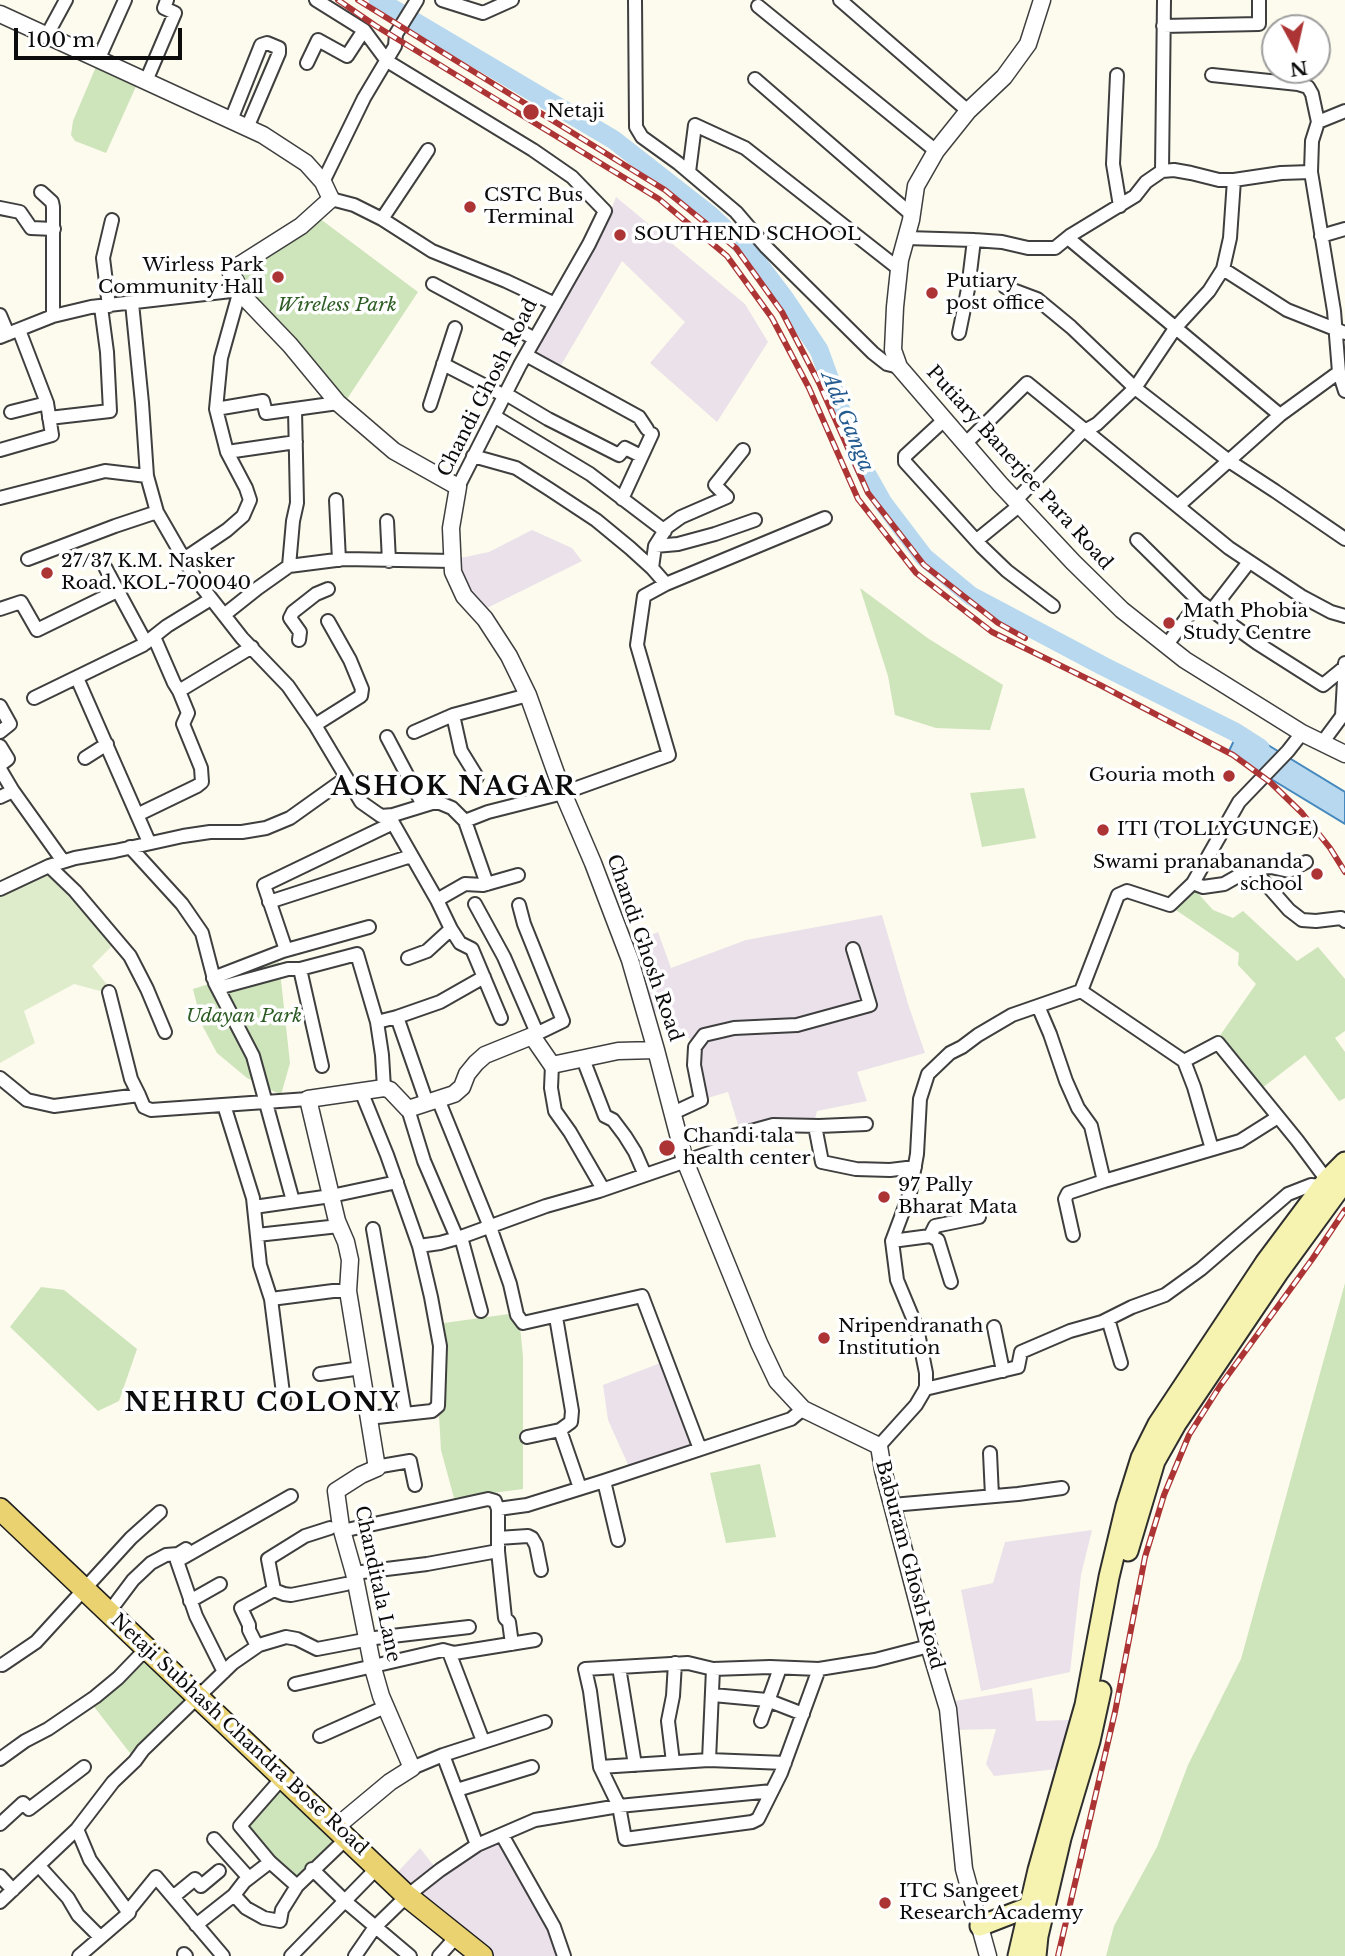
<!DOCTYPE html>
<style>
body{margin:0}
#map{position:relative;width:1345px;height:1956px;overflow:hidden;background:#fdfbed;font-family:"Libre Baskerville",serif}
canvas{display:block}
.north{position:absolute;left:1261px;top:14px;width:70px;height:70px;box-sizing:border-box;background:#fff;border:2px solid #9e9e9e;border-radius:50%;rotate:172deg;font-size:19px;font-weight:700;line-height:28px;text-align:center;color:#0c0c0c}
.north::after{content:'';display:block;margin:auto;width:24px;height:32px;background:#ad3434;clip-path:polygon(50% 0,100% 100%,50% 72%,0 100%)}
.scale{position:absolute;left:14px;top:28px;width:168px;height:32px;box-sizing:border-box;border:4px solid #0c0c0c;border-top:0;padding-left:9px;font-size:21px;line-height:24px;white-space:nowrap;color:#0c0c0c;-webkit-text-stroke:5px #fff;paint-order:stroke}
</style>
<div id="map">
<canvas width="1345" height="1956"></canvas>
<div class="north">N</div>
<div class="scale">100 m</div>
</div>
<script>
const g = document.querySelector('canvas').getContext('2d');
g.lineJoin = 'round';
function fillPath(path, color) {
  g.fillStyle = color;
  g.fill(path, 'evenodd');
}
function toPath(rows) {
  const path = new Path2D();
  for (const r of rows) {
    path.moveTo(r[0], r[1]);
    for (let i = 2; i < r.length; i += 2) path.lineTo(r[i], r[i + 1]);
  }
  return path;
}
function trace(path, color, width, dash) {
  g.strokeStyle = color;
  g.lineWidth = width;
  g.lineCap = dash ? 'butt' : 'round';
  g.setLineDash(dash || []);
  g.stroke(path);
}
function write(font, color, halo, rows, align = 'center') {
  g.font = font + ' "Libre Baskerville",serif';
  g.lineWidth = 7;
  g.setLineDash([]);
  g.textBaseline = 'middle';
  g.strokeStyle = halo;
  g.fillStyle = color;
  for (const [text, x, y, turn = 0] of rows) {
    g.save();
    g.translate(x, y);
    g.rotate((+turn || 0) * Math.PI / 180);
    g.textAlign = isNaN(turn) ? turn : align;
    if (halo) g.strokeText(text, 0, 0);
    g.fillText(text, 0, 0);
    g.restore();
  }
}
const industrial = toPath([
 [616,197,745,304,768,342,717,422,650,363,685,322,622,261,560,367,535,353,599,242],
 [532,530,572,548,582,561,481,611,467,595,456,559,489,552],
 [882,915,909,1007,925,1053,857,1072,867,1101,817,1111,814,1123,740,1131,728,1092,704,1099,696,1063,700,1047,646,1004,630,944,658,932,671,968,746,940],
 [663,1362,697,1448,630,1469,608,1420,603,1385],
 [1092,1530,1081,1575,1070,1672,981,1691,961,1590,993,1583,1005,1542],
 [1032,1688,1036,1721,1069,1720,1066,1768,994,1776,986,1764,996,1729,953,1730,949,1702],
 [499,1839,551,1929,560,1956,487,1956,393,1877,420,1848,437,1870]
]);
const green = toPath([
 [98,62,138,82,106,153,75,141,71,135,73,121],
 [319,218,418,292,343,405,235,273],
 [860,588,929,639,1003,685,990,730,936,728,895,715,888,676],
 [1024,788,1036,838,982,847,970,793],
 [1194,889,1213,910,1233,918,1243,911,1297,961,1318,947,1345,979,1345,1031,1335,1038,1345,1052,1345,1098,1339,1101,1305,1055,1262,1088,1219,1037,1256,984,1238,965,1239,953,1173,908],
 [279,962,290,1063,281,1095,247,1078,217,1053,202,1025,193,989],
 [1345,1283,1345,1956,1106,1956,1114,1926,1157,1847,1188,1765,1241,1659],
 [41,1287,64,1290,137,1349,119,1401,98,1411,10,1327],
 [509,1314,520,1326,523,1357,523,1489,454,1498,441,1450,439,1415,441,1342,437,1324],
 [760,1464,776,1537,726,1543,710,1473],
 [146,1653,194,1697,133,1757,92,1704],
 [283,1781,343,1839,297,1882,242,1827]
]);
const pitch = toPath([
 [48,871,115,943,92,966,109,987,100,991,74,984,24,1011,35,1043,0,1063,0,891]
]);
const water = toPath([
 [1240,728,1345,792,1345,824,1228,753,1240,728]
]);
const river = toPath([
 [378,0,614,140,710,215,751,254,785,299,819,350,856,452,866,473,883,503,924,557,971,596,1103,666,1235,732,1260,748]
]);
const minor = toPath([
 [316,0,364,30,387,61,533,150,572,177,605,211,589,244,520,365,458,487],
 [442,0,483,13,512,0],
 [635,0,636,127,642,137,678,163,736,212,766,247,873,353,887,364,899,367],
 [840,0,968,111],
 [758,6,936,151],
 [1163,26,1259,24,1259,0],
 [47,35,66,0],
 [99,58,125,0],
 [307,63,318,40,347,56,364,30],
 [1117,75,1113,164,1120,206],
 [1212,75,1298,84,1308,87,1312,94,1318,122],
 [755,79,912,215],
 [146,81,175,13,164,8,167,0],
 [1345,111,1318,122,1312,141,1311,172,1334,311,1339,372,1345,391],
 [231,120,261,45,267,43,279,48,279,53,247,128],
 [1162,171,1164,0],
 [689,172,695,125,745,148,899,269],
 [323,182,364,98,395,46,396,34,417,0],
 [41,192,52,202,53,207,53,316],
 [331,199,354,205,382,219,432,251,506,281,555,304],
 [0,208,20,212,31,228,54,229],
 [382,219,428,150],
 [1321,236,1345,229],
 [906,238,974,240,1002,242,1028,248,1055,248,1071,235,1135,196,1146,182,1162,171,1174,170,1191,173,1219,180,1234,180,1281,173,1311,172],
 [1068,238,1280,415],
 [1223,269,1287,310,1345,333],
 [433,284,535,339],
 [1005,287,1037,299,1071,327,1135,388,1229,461,1275,491,1345,539],
 [132,303,142,403,147,476,157,512,195,578,242,638,288,686,315,725,361,802,381,816,393,815,432,803,440,803,452,808,465,821,487,884],
 [109,306,103,258,112,220],
 [0,315,8,334],
 [959,333,968,289,974,240],
 [0,337,53,316,91,307,240,290,221,358,216,409,227,452,246,488,250,500,243,516,227,530,184,559],
 [526,355,639,417,647,429],
 [443,364,505,396],
 [506,394,548,419,619,455,625,448,641,456],
 [430,405,455,328],
 [216,409,263,401,266,413,338,403],
 [11,412,47,403],
 [494,416,590,474,665,531],
 [49,418,110,411,107,352,101,307],
 [944,420,905,456,905,462,982,547,1007,571,1053,606],
 [965,444,1027,383,1229,548,1301,596,1331,612,1345,616],
 [0,450,52,435,47,403,19,330],
 [227,452,296,442],
 [473,456,516,468,549,489,596,520,630,548,652,568,666,584],
 [0,498,105,471,147,476],
 [622,499,652,434],
 [336,500,339,560],
 [1016,500,1081,433,1097,424,1135,388,1176,327,1209,291,1223,269,1230,238,1234,180],
 [1178,506,1280,415,1339,372],
 [387,521,389,561],
 [977,540,1020,505],
 [1137,540,1199,601,1257,643,1323,685,1345,667],
 [655,546,678,544,715,534,755,520],
 [28,559,115,526,157,512],
 [289,566,293,521,297,503,295,410],
 [105,567,146,643],
 [652,568,655,546,667,527,681,517,727,497,715,485,743,450],
 [0,609,21,602,37,630,117,591],
 [1212,610,1249,562],
 [224,615,258,588,289,566,344,559,453,561],
 [299,640,300,632,290,618,293,612,316,594,328,589],
 [1166,646,1199,601],
 [77,678,149,842],
 [179,691,252,647],
 [34,698,143,645,167,626,211,599],
 [0,706,10,724,0,732],
 [453,715,461,751,477,777],
 [315,725,361,696,362,689,350,660,328,621],
 [414,732,453,715,528,695],
 [387,737,423,805],
 [1322,743,1342,716,1345,663],
 [0,746,8,759,0,765],
 [85,758,107,744],
 [0,769,13,791,63,861],
 [0,797,13,791],
 [137,815,197,786,202,782,201,768,183,724,188,713,179,691,174,683,154,637],
 [389,816,437,900,451,929],
 [465,821,488,812,563,793,669,755,637,645,644,596,666,584,825,518],
 [130,847,182,904,202,933,215,983,253,1056,293,1201],
 [49,866,75,891,130,956,147,989,165,1032],
 [1252,868,1289,910,1302,920,1316,921,1341,918,1345,921],
 [1193,883,1203,887,1224,884,1252,868,1271,867,1289,871,1306,862],
 [0,889,49,866,75,858,115,851,183,836,210,832,242,832,266,828,290,818,346,778],
 [437,900,465,884,483,885,518,875],
 [269,902,411,856],
 [475,904,504,957,537,1033],
 [519,905,524,924,563,1021,532,1036],
 [286,950,264,885,393,823],
 [408,958,427,951,451,929,460,943,472,949,501,1018],
 [213,978,283,951,369,927],
 [218,988,288,969,300,969],
 [1081,991,1184,1061,1218,1043,1297,1140,1329,1183],
 [109,992,131,1079,139,1095],
 [1038,1006,1050,1034,1066,1081,1078,1108,1091,1126,1104,1181,1240,1141,1278,1117],
 [397,1017,427,1103],
 [377,1022,397,1017,440,1002,484,977],
 [583,1059,605,1116,613,1120,625,1136,635,1152,645,1175],
 [1184,1061,1194,1087,1212,1149],
 [552,1065,551,1088,555,1111,570,1132,603,1189],
 [322,1066,300,969,357,954,377,1022,382,1055,384,1088],
 [0,1078,27,1100,54,1106,139,1095,144,1107,151,1110,308,1099],
 [361,1091,387,1155,419,1246,431,1297,440,1346,438,1406,432,1411,368,1418],
 [438,1099,490,1227,510,1284,517,1315,523,1323,642,1296,700,1449],
 [224,1105,253,1198,260,1265,271,1299,284,1401],
 [408,1109,424,1161,457,1238],
 [673,1113,701,1100,694,1065,695,1047,704,1035,734,1028,797,1025,870,1005,853,949],
 [815,1126,822,1162,856,1169,890,1170,915,1167],
 [254,1207,331,1196,397,1182],
 [373,1229,405,1414],
 [257,1235,339,1226],
 [1073,1235,1065,1199,1068,1193,1104,1181],
 [930,1236,938,1240,951,1282],
 [461,1237,481,1311],
 [892,1241,930,1236,935,1226,979,1217],
 [419,1246,440,1243,461,1237,546,1206,599,1191,718,1150,733,1136,773,1125,819,1126,866,1124],
 [271,1299,333,1291,348,1291],
 [1108,1319,1121,1363],
 [994,1327,1003,1371],
 [320,1374,361,1368],
 [925,1389,1018,1367,1021,1352,1070,1331,1102,1322,1132,1307,1165,1295,1201,1269,1288,1194,1311,1185,1324,1186],
 [560,1430,580,1488],
 [527,1437,560,1430,571,1422,572,1411,556,1317],
 [879,1446,916,1405,926,1388,926,1373,917,1328,897,1280,892,1241,910,1193,917,1154,920,1099,928,1074,950,1053,962,1047,978,1035,1012,1015,1081,991,1118,895,1127,891,1170,905,1193,883,1239,802,1288,751,1302,733],
 [990,1453,992,1496],
 [377,1468,381,1466,410,1461,415,1485],
 [604,1481,618,1540],
 [892,1505,1018,1494,1062,1488],
 [498,1509,527,1505,604,1481,791,1419,803,1409],
 [342,1531,488,1499,495,1501,498,1509,498,1551,505,1618,509,1622,512,1644],
 [498,1538,528,1536,532,1538,536,1545,541,1570],
 [354,1573,427,1564,498,1551],
 [274,1590,284,1594,291,1595,346,1584],
 [190,1601,220,1584],
 [109,1612,133,1580,151,1563,166,1555,178,1554,186,1549],
 [257,1646,249,1630,249,1625,241,1608,274,1590,268,1559,305,1536,330,1528],
 [449,1652,483,1741],
 [2,1665,36,1642,131,1538,160,1512],
 [619,1667,635,1765],
 [819,1669,781,1773,758,1819,752,1822,625,1839,619,1806,600,1767,590,1691,585,1669,688,1663,713,1669,770,1667,819,1669,875,1660,929,1646],
 [224,1672,196,1616,177,1561,291,1496],
 [295,1684,443,1650,454,1653,535,1640],
 [713,1695,767,1700,803,1714],
 [761,1721,780,1668],
 [320,1736,385,1707],
 [443,1755,477,1845],
 [0,1759,25,1741,48,1729,95,1697,118,1678,147,1648],
 [709,1760,713,1669],
 [673,1762,668,1721,673,1696,675,1663],
 [600,1767,709,1760,785,1763],
 [412,1768,443,1755,545,1722],
 [283,1777,240,1826,270,1862,297,1886,347,1838],
 [457,1790,532,1767],
 [0,1824,23,1803,29,1809,84,1767],
 [77,1829,90,1860,129,1913],
 [502,1835,554,1927,564,1956],
 [214,1839,249,1878],
 [39,1866,68,1898,78,1915,100,1937],
 [312,1869,346,1902,410,1956],
 [0,1876,13,1890],
 [234,1895,246,1908,264,1918,280,1921,282,1910,297,1886],
 [173,1897,195,1879,201,1886,219,1871],
 [0,1902,77,1829,113,1782,135,1761,143,1750,233,1663,259,1645,286,1637,297,1639,317,1649,375,1638,469,1627],
 [196,1925,234,1895,244,1882,270,1862],
 [184,1954,186,1956],
 [79,1956,129,1913,130,1909,156,1877,223,1956],
 [291,1956,378,1867],
 [355,1956,375,1927,407,1896,440,1870,477,1845,535,1820,619,1806,772,1791],
 [439,1956,456,1937]
]);
const tertiary = toPath([
 [1042,0,1028,44,1004,77,968,111,936,151,916,186,911,220,900,260,895,307,893,350,899,367,1000,484,1073,562,1122,610,1185,660,1302,733,1345,754],
 [0,14,263,135,306,163,323,182,331,199,301,226,230,271,245,298,290,345,338,403,394,451,458,487,451,528,453,572,464,596,485,619,509,656,528,695,563,793,593,863,630,960,656,1050,685,1161,759,1343,777,1381,803,1409,879,1446,883,1470,929,1646,948,1709,964,1869,988,1956],
 [336,1827,390,1782,412,1768,381,1696,373,1668,354,1573,341,1527,336,1491,361,1475,377,1468,348,1291,350,1260,346,1242,337,1221,308,1099,384,1088,390,1090,408,1109,454,1094,462,1087,467,1074,476,1063,485,1055,532,1036,552,1065,618,1051,656,1050]
]);
const secondary = toPath([
 [1128,1551,1155,1461,1176,1424,1278,1273,1345,1181],
 [980,1926,1029,1907],
 [1018,1956,1038,1870,1085,1705,1109,1577,1126,1506,1141,1458,1158,1424,1265,1263,1327,1180,1345,1162],
 [1036,1956,1038,1936,1061,1838,1090,1741,1101,1691]
]);
const primary = toPath([
 [0,1509,407,1896,482,1956]
]);
const rail = toPath([
 [338,0,376,26,659,199,727,256,772,318,809,388,858,499,916,573,992,632,1100,685,1233,755,1270,782,1302,813,1330,848,1345,872],
 [358,0,665,190,736,248,782,312,819,383,868,493,924,565,998,623,1025,638],
 [1058,1956,1115,1712,1145,1557,1164,1495,1189,1435,1220,1386,1313,1258,1345,1210]
]);
const markers = [
 [531,112,9,"#ad3434"],
 [470,207,7,"#ad3434"],
 [620,235,7,"#ad3434"],
 [278,277,7,"#ad3434"],
 [932,293,7,"#ad3434"],
 [47,573,7,"#ad3434"],
 [1169,623,7,"#ad3434"],
 [1229,776,7,"#ad3434"],
 [1103,830,7,"#ad3434"],
 [1317,874,7,"#ad3434"],
 [667,1148,9,"#ad3434"],
 [884,1197,7,"#ad3434"],
 [824,1338,7,"#ad3434"],
 [885,1903,7,"#ad3434"]
];
const poiNames = [
 ["Netaji",547,112],
 ["CSTC Bus",484,196],
 ["Terminal",484,218],
 ["SOUTHEND SCHOOL",634,235],
 ["Wirless Park",264,266,"right"],
 ["Community Hall",264,288,"right"],
 ["Putiary",946,282],
 ["post office",946,304],
 ["27/37 K.M. Nasker",61,562],
 ["Road. KOL-700040",61,584],
 ["Math Phobia",1183,612],
 ["Study Centre",1183,634],
 ["Gouria moth",1215,776,"right"],
 ["ITI (TOLLYGUNGE)",1117,830],
 ["Swami pranabananda",1303,863,"right"],
 ["school",1303,885,"right"],
 ["Chandi tala",683,1137],
 ["health center",683,1159],
 ["97 Pally",898,1186],
 ["Bharat Mata",898,1208],
 ["Nripendranath",838,1327],
 ["Institution",838,1349],
 ["ITC Sangeet",899,1892],
 ["Research Academy",899,1914]
];
const parkNames = [
 ["Wireless Park",337,306],
 ["Udayan Park",244,1017]
];
const streetNames = [
 ["Chandi Ghosh Road",488,388,-63],
 ["Putiary Banerjee Para Road",1019,468,48],
 ["Chandi Ghosh Road",644,948,71],
 ["Baburam Ghosh Road",909,1565,75],
 ["Chanditala Lane",377,1584,78],
 ["Netaji Subhash Chandra Bose Road",239,1735,43]
];
const waterNames = [
 ["Adi Ganga",847,422,68]
];
const districtNames = [
 ["ASHOK NAGAR",454,788],
 ["NEHRU COLONY",263,1404]
];
fillPath(industrial, '#eae1ea');
fillPath(green, '#cee4bb');
fillPath(pitch, '#dfeccc');
fillPath(water, '#b7d8ef');
trace(water, '#4689be', 2);
trace(river, '#b7d8ef', 19);
trace(minor, '#3f3f3f', 16);
trace(tertiary, '#3f3f3f', 19);
trace(secondary, '#2e2e2e', 23);
trace(primary, '#1d1d1d', 24);
trace(minor, '#fff', 12);
trace(tertiary, '#fff', 16);
trace(secondary, '#f6f2af', 19);
trace(primary, '#ead271', 21);
trace(rail, '#ad3434', 6);
trace(rail, '#fff', 3.5, [10]);
for (const [x, y, r, color] of markers) {
  const dot = new Path2D();
  dot.arc(x, y, r, 0, 2 * Math.PI);
  g.fillStyle = color;
  g.fill(dot);
  trace(dot, '#fff', 2.5);
}
write('19px', '#0c0c0c', '#fff', poiNames, 'left');
write('italic 19px', '#2d5d24', '#fff', parkNames);
write('19px', '#0c0c0c', '#fff', streetNames);
write('italic 21px', '#235b90', '#fff', waterNames);
g.letterSpacing = '2px';
write('bold 26px', '#0c0c0c', '#fff', districtNames);
g.letterSpacing = '0px';
</script>
